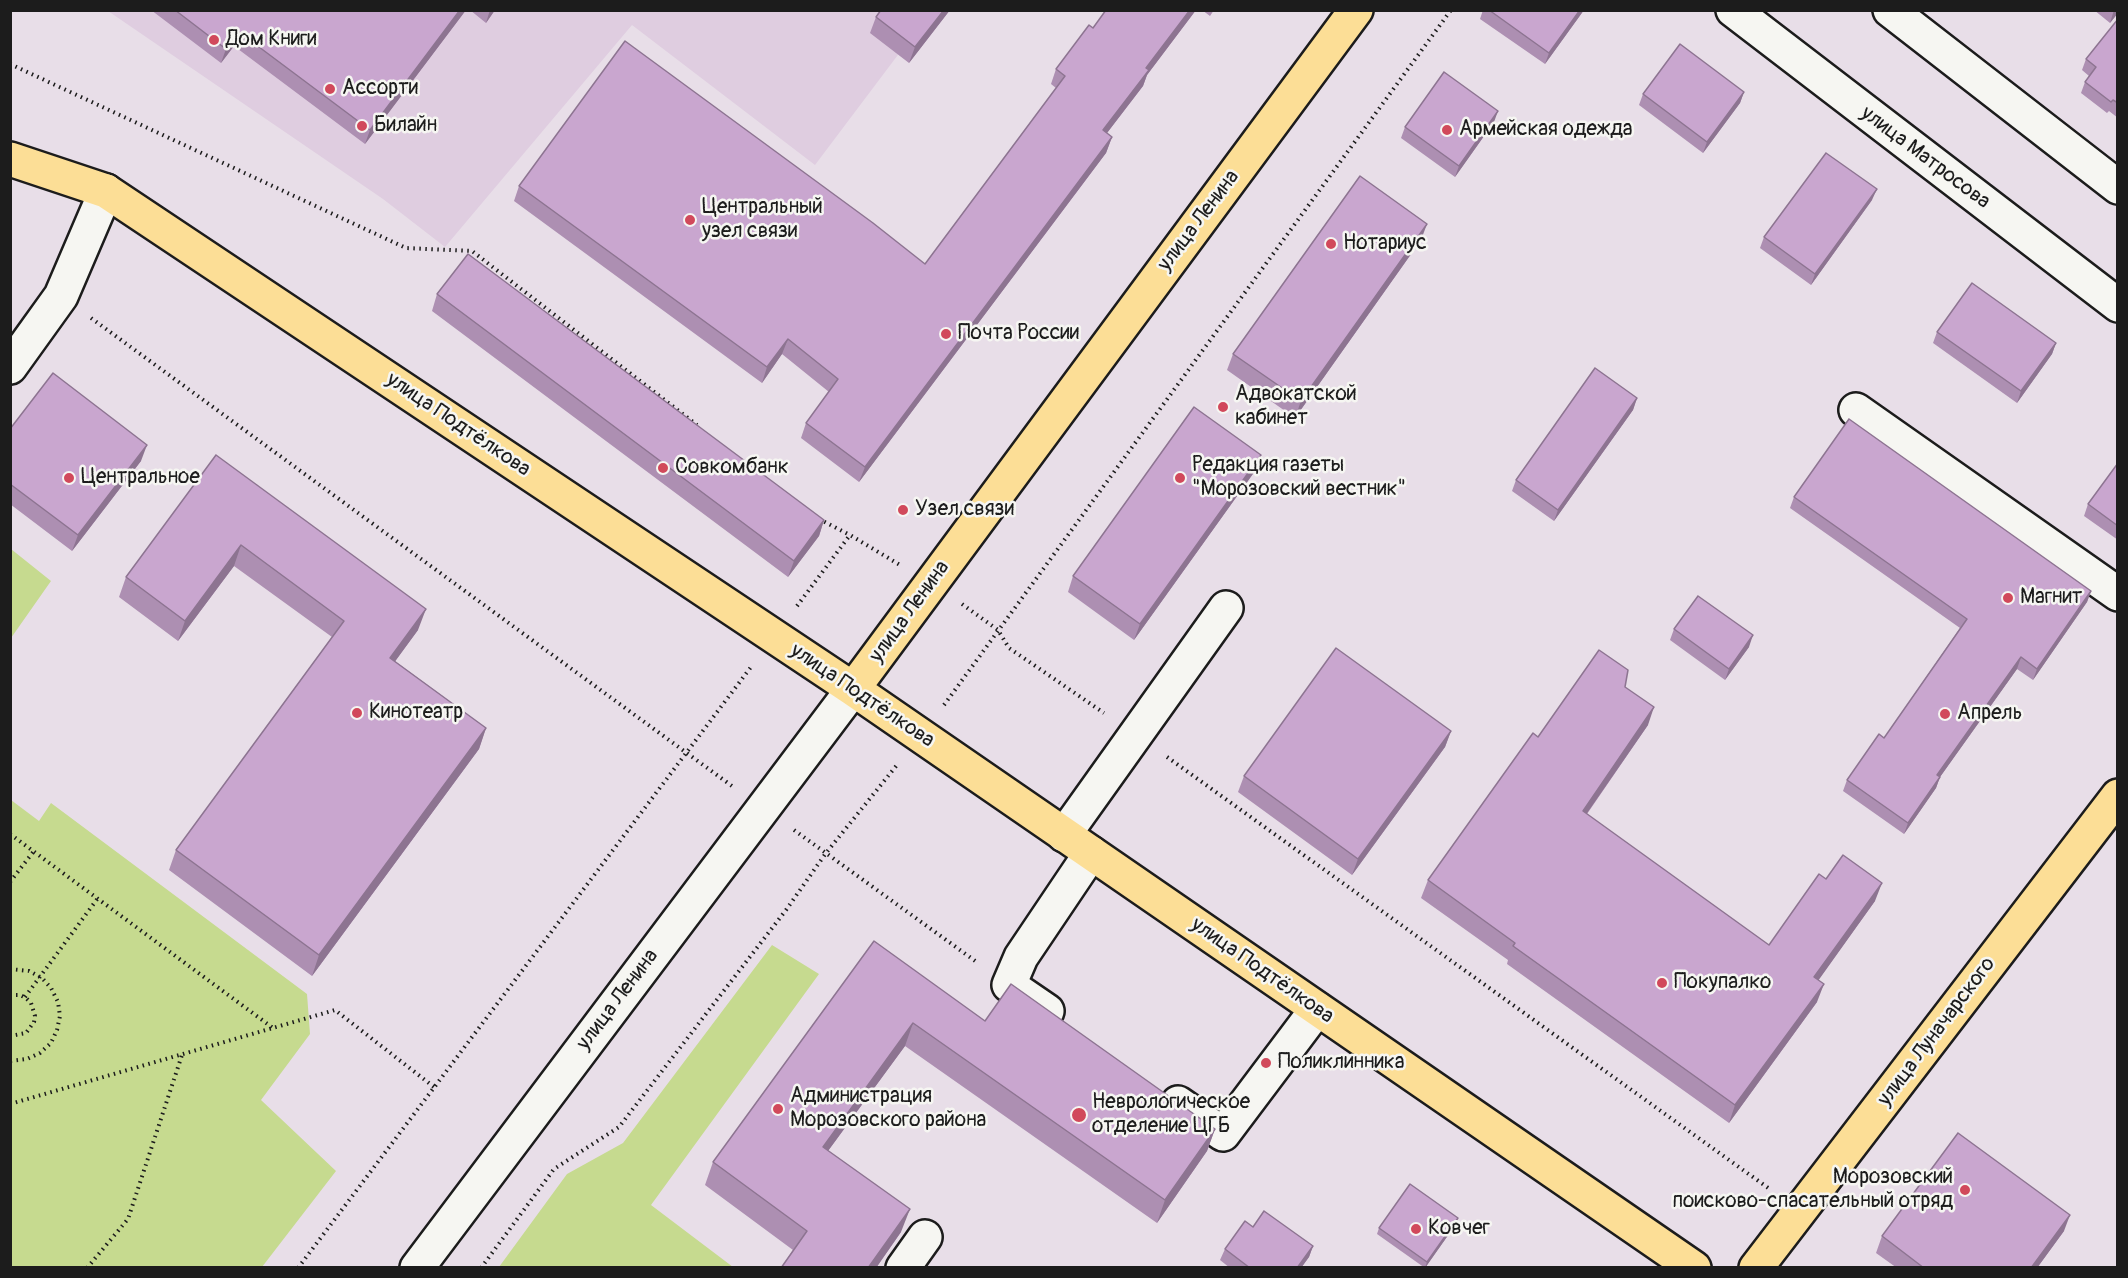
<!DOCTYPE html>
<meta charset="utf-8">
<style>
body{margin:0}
#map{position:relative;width:2128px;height:1278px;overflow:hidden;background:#e8dee8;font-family:Pangolin,sans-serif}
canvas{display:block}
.frame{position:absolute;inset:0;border:12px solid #1c1c1c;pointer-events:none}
</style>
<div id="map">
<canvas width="2128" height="1278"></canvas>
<div class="frame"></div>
</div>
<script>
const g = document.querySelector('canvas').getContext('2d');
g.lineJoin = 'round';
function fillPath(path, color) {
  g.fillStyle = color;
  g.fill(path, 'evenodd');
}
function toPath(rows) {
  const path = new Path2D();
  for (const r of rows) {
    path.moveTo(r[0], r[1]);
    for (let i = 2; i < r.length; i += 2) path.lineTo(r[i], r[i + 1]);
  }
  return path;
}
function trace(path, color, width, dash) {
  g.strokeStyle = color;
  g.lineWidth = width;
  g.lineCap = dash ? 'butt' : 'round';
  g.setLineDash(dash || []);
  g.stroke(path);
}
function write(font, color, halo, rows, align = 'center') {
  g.font = font + ' Pangolin,sans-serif';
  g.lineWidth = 5;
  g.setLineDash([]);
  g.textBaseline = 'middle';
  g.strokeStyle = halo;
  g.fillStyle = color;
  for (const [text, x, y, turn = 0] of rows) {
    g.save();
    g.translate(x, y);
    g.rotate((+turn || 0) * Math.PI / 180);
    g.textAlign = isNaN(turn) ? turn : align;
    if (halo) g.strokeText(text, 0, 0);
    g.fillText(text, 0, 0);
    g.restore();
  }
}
const built = toPath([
 [108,11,931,11,815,165,632,25,445,247,383,199]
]);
const green = toPath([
 [11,549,51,581,11,638],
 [11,800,39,821,51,803,307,994,310,1034,261,1100,336,1171,262,1267,11,1267],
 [772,945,819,974,651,1205,733,1267,499,1267,567,1174,623,1143]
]);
const path = toPath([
 [10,64,406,248,472,251,697,425],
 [91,318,732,786],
 [819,519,850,535],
 [962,604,998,630,1009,648,1104,713],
 [797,606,850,535,900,565],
 [944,705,1451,10],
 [1167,757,1771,1190],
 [794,830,978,963],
 [10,834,273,1028],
 [10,882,34,851],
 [10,969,29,971,42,978,51,988,58,1002,60,1016,57,1030,51,1043,40,1053,27,1059,10,1061],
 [10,995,20,995,26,998,31,1003,35,1016,34,1022,26,1033,10,1036],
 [25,997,98,898],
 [10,1104,335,1010,434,1087],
 [87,1268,128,1219,182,1055],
 [298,1268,751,667],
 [481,1268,554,1169,619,1127,786,910,826,853,897,765]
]);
const minor = toPath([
 [1733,10,2118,305],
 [1890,10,2118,187],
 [10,367,61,296,106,191],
 [1856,410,2118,594],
 [1064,835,1226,608],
 [1047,1011,1009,985,1021,957,1091,853],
 [1178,1103,1223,1134,1317,1009],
 [417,1268,853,689],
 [903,1268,925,1237]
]);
const major = toPath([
 [10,159,106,191,853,689,1694,1268],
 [853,689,1356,10],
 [1756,1268,2118,796]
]);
const wall = toPath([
 [151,10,466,10,365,144,234,46,221,63],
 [470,10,495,10,486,23],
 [881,10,950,10,909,63,870,33,876,17],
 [1106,10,1196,10,1147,75,1143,86,1107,133,1112,137,1106,153,859,482,801,438,806,423,829,392,782,354,762,383,514,201,519,186,925,264,1056,88,1051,84,1056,69,1093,28],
 [1202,10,1214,10,1210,16],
 [1483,10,1584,10,1545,64,1480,19],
 [2094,10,2118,10,2118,13,2110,23],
 [2118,19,2118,118,2109,111,2107,113,2081,93,2085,82,2089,76,2082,70,2086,59],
 [1744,92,1740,103,1703,153,1639,105,1643,94],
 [1494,122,1455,177,1401,138,1405,127],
 [1872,200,1811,285,1760,248,1764,237],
 [1421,240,1295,418,1227,370,1233,354],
 [437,294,824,520,819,536,788,577,432,311],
 [1937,332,2056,343,2052,354,2017,403,1933,343],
 [1637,398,1633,410,1554,521,1512,491,1516,480],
 [10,429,141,461,72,551,10,504],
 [216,455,418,630,395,661,486,728,479,749,312,976,169,870,176,850,332,637,234,566,178,641,119,597,126,577],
 [1261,455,1255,471,1134,640,1068,592,1073,576],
 [2118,463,2118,540,2084,516,2088,504],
 [1794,497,2091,591,2087,602,2033,680,2017,669,1940,777,1936,788,1904,834,1843,791,1847,780,1884,738,1960,628,1790,508],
 [1674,629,1749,647,1725,680,1670,640],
 [1625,687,1648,725,1587,814,1769,945,1826,879,1875,901,1818,980,1817,1002,1729,1123,1507,964,1508,960,1421,898,1428,880,1538,737],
 [1451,731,1445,747,1352,875,1238,792,1244,776],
 [874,941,985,1021,1215,1129,1207,1151,1157,1223,905,1046,828,1151,901,1232,876,1268,781,1268,793,1250,705,1185,713,1162],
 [1458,1218,1456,1224,1425,1268,1377,1234,1379,1228],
 [1253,1227,1313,1246,1309,1257,1301,1268,1230,1268,1220,1260,1225,1249],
 [2064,1231,2037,1268,1897,1268,1876,1253,1882,1236]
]);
const shadedWall = toPath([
 [460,10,466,10,365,144,370,130],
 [490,10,495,10,486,23],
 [944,10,950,10,909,63,915,47],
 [1190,10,1196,10,1147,75,1143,86,1097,146,1103,130,1146,68],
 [1580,10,1584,10,1545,64,1549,53],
 [2114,10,2118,10,2118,13,2110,23],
 [239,32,234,46,221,63,226,49],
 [1744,92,1740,103,1703,153,1707,142],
 [1498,111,1494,122,1455,177,1459,166],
 [1112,137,1106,153,859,482,865,467],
 [1877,189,1872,200,1811,285,1815,274],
 [1427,224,1421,240,1295,418,1301,401],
 [788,339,782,354,762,383,767,367],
 [2056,343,2052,354,2017,403,2021,391],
 [1637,398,1633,410,1554,521,1558,510],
 [147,445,141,461,72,551,78,535],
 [1261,455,1255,471,1134,640,1140,624],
 [824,520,819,536,788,577,794,561],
 [241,545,234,566,178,641,185,621],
 [2091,591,2087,602,2033,680,2037,669],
 [426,609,418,630,383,678,390,658],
 [1753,635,1749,647,1725,680,1729,669],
 [2021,657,2017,669,1940,777,1936,788,1904,834,1908,823,1937,775],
 [1654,707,1648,725,1576,829,1583,811],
 [486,728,479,749,312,976,319,955],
 [1451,731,1445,747,1352,875,1358,859],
 [1882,883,1875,901,1808,995,1814,977],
 [1824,984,1817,1002,1729,1123,1735,1105],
 [913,1023,905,1046,814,1170,823,1147],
 [1215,1129,1207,1151,1157,1223,1165,1200],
 [910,1209,901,1232,876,1268,868,1268],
 [2070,1215,2064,1231,2037,1268,2031,1268],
 [1458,1218,1456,1224,1425,1268,1427,1262],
 [1313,1246,1309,1257,1301,1268,1297,1268]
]);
const building = toPath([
 [175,10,460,10,370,130,239,32,226,49,175,10],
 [881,10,944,10,915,47,876,17,881,10],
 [1106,10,1190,10,1146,68,1149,70,1103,130,1112,137,865,467,806,423,838,379,788,339,767,367,519,186,625,41,873,223,925,264,1065,76,1056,69,1089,25,1093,28,1106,10],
 [1489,10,1580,10,1549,53,1489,10],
 [2118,19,2118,103,2113,100,2111,102,2085,82,2096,67,2086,59,2118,19],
 [1680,44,1744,92,1707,142,1643,94,1680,44],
 [1444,72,1498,111,1459,166,1405,127,1444,72],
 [1826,153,1877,189,1815,274,1764,237,1826,153],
 [1360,176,1427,224,1301,401,1233,354,1360,176],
 [468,254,824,520,794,561,437,294,468,254],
 [1972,283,2056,343,2021,391,1937,332,1972,283],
 [1595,368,1637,398,1558,510,1516,480,1595,368],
 [53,373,147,445,78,535,10,484,10,429,53,373],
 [1194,407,1261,455,1140,624,1073,576,1194,407],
 [1849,419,2091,591,2037,669,2021,657,1937,775,1940,777,1908,823,1847,780,1879,734,1884,738,1967,619,1794,497,1849,419],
 [216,455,426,609,390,658,486,728,319,955,176,850,344,621,241,545,185,621,126,577,216,455],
 [2118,463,2118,526,2088,504,2118,463],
 [1698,596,1753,635,1729,669,1674,629,1698,596],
 [1336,648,1451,731,1358,859,1244,776,1336,648],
 [1599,650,1628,670,1625,687,1654,707,1583,811,1769,945,1819,874,1826,879,1843,855,1882,883,1814,977,1824,984,1735,1105,1513,946,1515,943,1428,880,1533,733,1538,737,1599,650],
 [874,941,985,1021,1011,984,1215,1129,1165,1200,913,1023,823,1147,910,1209,868,1268,781,1268,807,1231,713,1162,874,941],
 [1958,1133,2070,1215,2031,1268,1924,1268,1882,1236,1958,1133],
 [1410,1184,1458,1218,1427,1262,1379,1228,1410,1184],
 [1264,1211,1313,1246,1297,1268,1250,1268,1225,1249,1245,1221,1253,1227,1264,1211]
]);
const markers = [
 [214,40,6,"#d1495b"],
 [330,89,6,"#d1495b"],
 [362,126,6,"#d1495b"],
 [1447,130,6,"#d1495b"],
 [690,220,6,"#d1495b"],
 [1331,244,6,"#d1495b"],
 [946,334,6,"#d1495b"],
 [1223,407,6,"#d1495b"],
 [663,468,6,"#d1495b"],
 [69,478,6,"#d1495b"],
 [1180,478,6,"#d1495b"],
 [903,510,6,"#d1495b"],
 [2008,598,6,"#d1495b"],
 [357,713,6,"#d1495b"],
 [1945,714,6,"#d1495b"],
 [1662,983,6,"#d1495b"],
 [1266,1063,6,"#d1495b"],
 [778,1109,6,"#d1495b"],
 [1079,1115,8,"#d1495b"],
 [1965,1190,6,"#d1495b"],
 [1416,1229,6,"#d1495b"]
];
const poiNames = [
 ["Дом Книги",226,40],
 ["Ассорти",342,89],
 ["Билайн",374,126],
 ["Армейская одежда",1459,130],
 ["Центральный",702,208],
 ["узел связи",702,232],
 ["Нотариус",1343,244],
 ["Почта России",958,334],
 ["Адвокатской",1235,395],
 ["кабинет",1235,419],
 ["Редакция газеты",1192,466],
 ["\"Морозовский вестник\"",1192,490],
 ["Совкомбанк",675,468],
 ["Центральное",81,478],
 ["Узел связи",915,510],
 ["Магнит",2020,598],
 ["Кинотеатр",369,713],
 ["Апрель",1957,714],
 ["Покупалко",1674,983],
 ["Поликлинника",1278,1063],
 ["Администрация",790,1097],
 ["Морозовского района",790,1121],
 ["Неврологическое",1092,1103],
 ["отделение ЦГБ",1092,1127],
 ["Морозовский",1953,1178,"right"],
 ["поисково-спасательный отряд",1953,1202,"right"],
 ["Ковчег",1428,1229]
];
const streetNames = [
 ["улица Матросова",1925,158,37],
 ["улица Ленина",1199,221,-53],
 ["улица Подтёлкова",458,425,34],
 ["улица Ленина",910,612,-54],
 ["улица Подтёлкова",862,696,34],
 ["улица Подтёлкова",1262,971,35],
 ["улица Ленина",618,1000,-53],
 ["улица Луначарского",1937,1032,-53]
];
fillPath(built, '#dfcde0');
fillPath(green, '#c6da8f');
trace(minor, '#1c1c1c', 38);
trace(major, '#1c1c1c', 38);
trace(path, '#1c1c1c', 4, [1.5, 4.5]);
trace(minor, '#f6f6f2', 33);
trace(major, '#fcde96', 33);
fillPath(wall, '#ad8fb2');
fillPath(shadedWall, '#8d7491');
fillPath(building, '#c9a6cf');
trace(building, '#8d7491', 1.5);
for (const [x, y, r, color] of markers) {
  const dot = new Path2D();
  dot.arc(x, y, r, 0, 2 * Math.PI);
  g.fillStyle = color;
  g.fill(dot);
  trace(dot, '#f6f6f2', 2);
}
write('21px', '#1c1c1c', '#f6f6f2', poiNames, 'left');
write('21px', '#1c1c1c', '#f6f6f2', streetNames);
</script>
